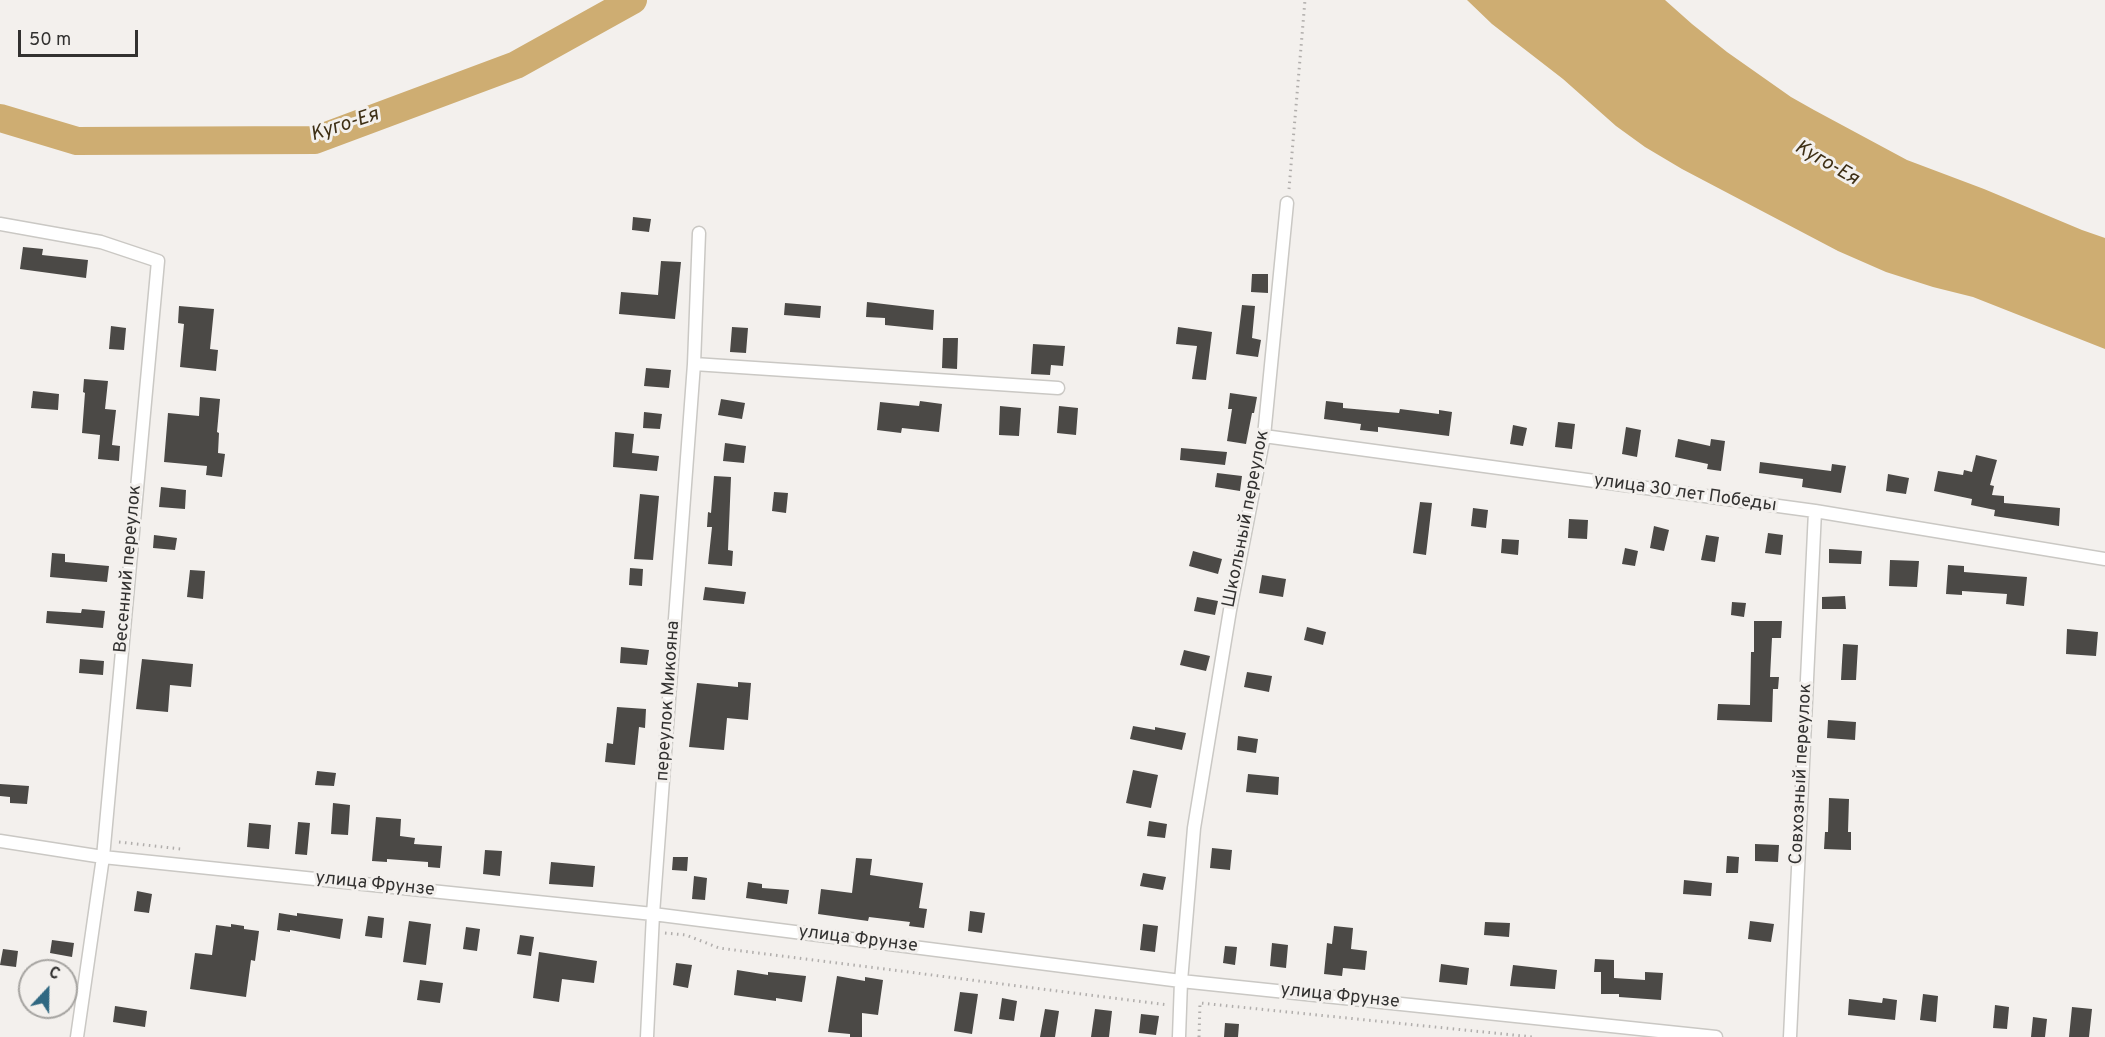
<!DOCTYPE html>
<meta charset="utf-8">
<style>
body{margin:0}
#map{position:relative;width:2105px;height:1037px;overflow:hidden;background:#f3f0ed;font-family:Overpass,sans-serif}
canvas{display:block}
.north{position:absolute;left:18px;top:959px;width:60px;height:60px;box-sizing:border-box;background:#f3f0ed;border:2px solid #a6a4a1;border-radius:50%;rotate:22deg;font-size:16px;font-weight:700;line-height:24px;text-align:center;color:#323130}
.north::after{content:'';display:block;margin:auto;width:21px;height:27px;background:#306882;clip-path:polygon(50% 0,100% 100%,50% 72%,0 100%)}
.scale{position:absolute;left:18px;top:30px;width:120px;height:27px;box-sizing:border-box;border:3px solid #323130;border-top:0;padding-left:8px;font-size:18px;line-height:21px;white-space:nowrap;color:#323130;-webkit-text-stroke:4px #f3f0ed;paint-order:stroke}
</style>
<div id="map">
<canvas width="2105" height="1037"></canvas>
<div class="north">С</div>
<div class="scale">50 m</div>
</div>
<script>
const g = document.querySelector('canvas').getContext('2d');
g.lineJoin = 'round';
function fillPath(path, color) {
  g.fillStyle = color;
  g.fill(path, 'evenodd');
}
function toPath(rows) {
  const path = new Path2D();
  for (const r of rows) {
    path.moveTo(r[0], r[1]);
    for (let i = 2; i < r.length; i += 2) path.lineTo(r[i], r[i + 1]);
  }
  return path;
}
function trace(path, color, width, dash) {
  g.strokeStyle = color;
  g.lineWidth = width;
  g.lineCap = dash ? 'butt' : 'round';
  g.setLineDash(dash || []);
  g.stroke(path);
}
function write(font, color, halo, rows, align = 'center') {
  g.font = font + ' Overpass,sans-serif';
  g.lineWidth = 6;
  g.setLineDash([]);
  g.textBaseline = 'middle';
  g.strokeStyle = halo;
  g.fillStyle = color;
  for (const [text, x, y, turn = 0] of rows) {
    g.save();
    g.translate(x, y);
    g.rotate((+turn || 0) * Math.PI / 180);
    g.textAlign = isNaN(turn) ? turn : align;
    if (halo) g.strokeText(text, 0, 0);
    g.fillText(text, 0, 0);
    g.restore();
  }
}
const water = toPath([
 [1467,0,1665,0,1692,24,1727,52,1791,97,1814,110,1907,160,1984,189,2082,230,2105,238,2105,349,1973,297,1933,287,1886,272,1838,251,1682,169,1645,147,1616,126,1563,79,1492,24]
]);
const river = toPath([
 [0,118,77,141,315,140,516,65,633,0]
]);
const building = toPath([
 [633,217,651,219,649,232,632,230],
 [23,247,43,249,42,255,88,260,86,278,20,269],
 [661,261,681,262,675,319,619,314,621,292,658,295],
 [1252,274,1268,274,1268,293,1251,292],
 [867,302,934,310,933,330,885,325,885,318,866,317],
 [785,303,821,306,820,318,784,315],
 [1242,305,1255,306,1252,338,1261,340,1258,357,1236,354],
 [179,306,214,309,210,349,218,350,216,371,180,367,184,324,178,323],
 [111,326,126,328,124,350,109,349],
 [732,327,748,328,746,353,730,352],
 [1178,327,1212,332,1206,380,1192,379,1197,346,1176,344],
 [943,338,958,338,957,369,942,368],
 [1033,344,1065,346,1063,366,1051,365,1050,375,1031,374],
 [646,368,671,370,669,388,644,386],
 [84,379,108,381,105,409,116,410,112,445,120,446,119,461,98,459,100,435,82,433,85,393,83,392],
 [33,391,59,394,58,410,31,408],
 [1230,393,1257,397,1254,413,1252,413,1246,444,1227,441,1232,409,1228,409],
 [200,397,220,399,217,432,219,433,218,453,225,454,222,477,206,475,207,466,164,462,168,413,199,416],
 [721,399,745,403,742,419,718,415],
 [920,401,942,404,939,432,902,428,901,433,877,430,880,402,919,406],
 [1326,401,1343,403,1343,408,1399,413,1400,409,1439,414,1439,410,1452,412,1449,436,1378,427,1378,432,1360,430,1361,424,1324,419],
 [1000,406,1021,408,1019,436,999,435],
 [1059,406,1078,408,1076,435,1057,433],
 [644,412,662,414,660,429,643,428],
 [1558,422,1575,424,1572,449,1555,447],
 [1513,425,1527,428,1523,446,1510,444],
 [1626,427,1641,430,1637,457,1622,454],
 [615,432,634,434,632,453,659,456,657,471,613,467],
 [1678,439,1710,446,1711,439,1725,441,1721,471,1707,469,1708,464,1675,457],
 [725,443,746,446,744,463,723,461],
 [1181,448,1227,452,1225,465,1180,460],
 [1976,455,1997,460,1990,485,1994,486,1992,495,2004,496,2004,503,2060,508,2059,526,1994,516,1995,510,1971,505,1972,499,1934,491,1938,471,1963,475,1964,470,1972,472],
 [1760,462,1831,471,1832,464,1846,466,1841,493,1802,487,1803,479,1759,473],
 [1217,473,1242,476,1240,491,1215,487],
 [1888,474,1909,478,1906,494,1886,491],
 [714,476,731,477,728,550,733,551,732,566,708,564,712,527,707,527,708,512,711,513],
 [161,487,186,490,185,509,159,507],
 [774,492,788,493,786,513,772,511],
 [640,494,659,496,653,560,634,559],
 [1420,502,1432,503,1426,555,1413,553],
 [1473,508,1488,510,1486,528,1471,526],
 [1569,519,1588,520,1587,539,1568,538],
 [1654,526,1669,530,1664,551,1650,548],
 [1768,533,1783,535,1781,555,1765,553],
 [154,535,177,538,175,550,153,548],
 [1706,535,1719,537,1715,562,1701,560],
 [1502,539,1519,540,1518,555,1501,553],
 [1625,548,1638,551,1635,566,1622,564],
 [1829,549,1862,551,1861,564,1829,563],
 [1193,551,1222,559,1218,574,1189,566],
 [52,553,65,554,65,562,109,566,107,582,50,577],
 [1890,560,1919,561,1917,587,1889,586],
 [1948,565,1964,566,1964,572,2027,577,2024,606,2006,604,2007,594,1962,591,1962,595,1946,594],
 [630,568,643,569,642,586,629,585],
 [190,570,205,571,203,599,187,597],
 [1262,575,1286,579,1283,597,1259,593],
 [705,587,746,592,744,604,703,600],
 [1845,596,1846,609,1822,609,1822,597],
 [1197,597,1218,601,1215,615,1194,611],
 [1732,602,1746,603,1744,617,1731,615],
 [82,609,105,611,103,628,46,623,47,611,81,613],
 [1754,621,1782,621,1781,638,1772,638,1770,677,1779,677,1778,689,1773,689,1772,722,1717,720,1718,704,1750,705,1751,652,1754,652],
 [1307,627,1326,632,1323,645,1304,640],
 [2067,629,2098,632,2096,656,2066,654],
 [1843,644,1858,645,1856,680,1841,680],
 [621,647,649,650,647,665,620,663],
 [1184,650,1210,656,1206,671,1180,665],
 [80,659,104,661,103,675,79,673],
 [142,659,193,664,191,687,170,685,168,712,136,709],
 [1247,672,1272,676,1269,692,1244,687],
 [738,682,751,683,748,720,727,718,724,750,689,747,697,683,738,687],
 [617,707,646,709,645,728,639,727,635,765,605,762,607,743,613,744],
 [1828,720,1856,722,1855,740,1827,738],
 [1133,726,1155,730,1155,727,1186,733,1182,750,1130,739],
 [1238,736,1258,739,1256,753,1237,750],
 [1133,770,1158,775,1151,808,1126,803],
 [317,771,336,773,334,786,315,785],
 [1248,774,1279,777,1278,795,1246,792],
 [0,784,29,786,27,804,10,803,10,797,0,796],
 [1829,798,1849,799,1848,832,1851,832,1851,850,1824,849,1825,832,1828,832],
 [333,803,350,805,348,835,331,834],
 [376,817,401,819,400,836,415,838,414,844,442,846,440,868,428,867,428,862,387,859,387,862,372,861],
 [1149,821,1167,824,1165,838,1147,836],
 [298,822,310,823,307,855,295,854],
 [249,823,271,825,269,849,247,847],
 [1755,844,1779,845,1778,862,1755,861],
 [1212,848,1232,850,1230,870,1210,868],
 [485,850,502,851,500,876,483,874],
 [1727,856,1739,857,1738,873,1726,873],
 [673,857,688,857,687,871,672,870],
 [856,858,872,859,870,875,923,883,919,908,927,909,924,928,909,926,910,922,869,917,868,921,818,914,821,889,852,893],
 [551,862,595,866,593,887,549,884],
 [1143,873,1166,877,1163,890,1140,886],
 [694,876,707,878,705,900,692,899],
 [1684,880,1712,883,1711,896,1683,894],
 [748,882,762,884,762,888,789,890,787,904,746,898],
 [137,891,152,894,149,913,134,911],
 [970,911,985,913,982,933,968,931],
 [279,913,297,916,297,913,343,919,340,939,290,930,290,932,277,930],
 [368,916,384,918,382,938,365,936],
 [409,921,431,924,426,965,403,962],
 [1750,921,1774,924,1771,942,1748,939],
 [1485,922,1510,923,1509,937,1484,935],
 [231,924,244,926,244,929,259,931,255,961,251,960,246,997,190,989,195,953,212,955,216,925,231,927],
 [1143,924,1158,926,1155,952,1140,950],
 [1334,926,1353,928,1351,949,1367,951,1365,970,1343,968,1342,976,1324,974,1327,943,1332,944],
 [466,927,480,929,477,951,463,949],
 [520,935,534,937,531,956,517,954],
 [52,940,74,943,72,957,50,953],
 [1272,943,1288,945,1286,968,1270,966],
 [1225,946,1237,947,1235,965,1223,963],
 [3,949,18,951,16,967,0,965],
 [539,952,597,961,594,983,562,979,559,1002,533,998],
 [1595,959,1614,960,1614,978,1645,980,1645,972,1663,973,1661,1000,1619,997,1619,994,1601,994,1601,972,1594,972],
 [676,963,692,965,688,988,673,985],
 [1441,964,1469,968,1467,985,1439,982],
 [1513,965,1557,970,1555,989,1510,986],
 [737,970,768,975,768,972,806,976,802,1002,776,998,776,1001,734,995],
 [837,976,865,981,865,977,883,980,878,1015,862,1013,862,1037,850,1037,850,1034,828,1032],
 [420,980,443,983,440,1003,417,1000],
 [960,992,978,994,972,1034,954,1031],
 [1923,994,1938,996,1936,1022,1920,1020],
 [1002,998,1017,1001,1014,1021,999,1019],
 [1883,998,1897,1000,1895,1020,1848,1015,1849,999,1882,1003],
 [1995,1005,2009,1007,2007,1029,1993,1028],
 [115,1006,147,1011,145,1027,113,1022],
 [2072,1007,2092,1009,2089,1037,2069,1037],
 [1045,1009,1059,1011,1055,1037,1040,1037],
 [1095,1009,1112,1011,1109,1037,1091,1037],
 [1141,1014,1159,1016,1156,1035,1139,1033],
 [2033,1017,2047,1019,2045,1037,2031,1037],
 [1225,1023,1239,1024,1238,1037,1224,1037]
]);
const path = toPath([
 [1289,189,1305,0],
 [119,842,181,849],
 [665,933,686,935,719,948,1168,1005],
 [1199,1037,1200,1003,1533,1037]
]);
const street = toPath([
 [0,224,101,242,158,261,103,857,77,1037],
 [694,364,1058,388],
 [1264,436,1815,511,2105,559],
 [0,841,103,857,653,914,1181,981,1716,1037],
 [647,1037,653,914,694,364,699,233],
 [1179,1037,1181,981,1194,828,1230,610,1264,436,1287,203],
 [1790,1037,1815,511]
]);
const streetNames = [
 ["улица 30 лет Победы",1685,494,8],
 ["Школьный переулок",1247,519,-79],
 ["Весенний переулок",129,569,-85],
 ["переулок Микояна",669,701,-86],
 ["Совхозный переулок",1802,774,-87],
 ["улица Фрунзе",375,885,6],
 ["улица Фрунзе",858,940,7],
 ["улица Фрунзе",1340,997,6]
];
const waterNames = [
 ["Куго-Ея",345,126,-18],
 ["Куго-Ея",1826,164,30]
];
fillPath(water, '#cead72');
trace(river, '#cead72', 28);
fillPath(building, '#4b4946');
trace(street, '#cac8c4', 15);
trace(path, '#b1aeac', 3, [1.5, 4.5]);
trace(street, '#fff', 12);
write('18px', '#323130', '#f3f0ed', streetNames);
write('italic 20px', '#3e2f15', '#f3f0ed', waterNames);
</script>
